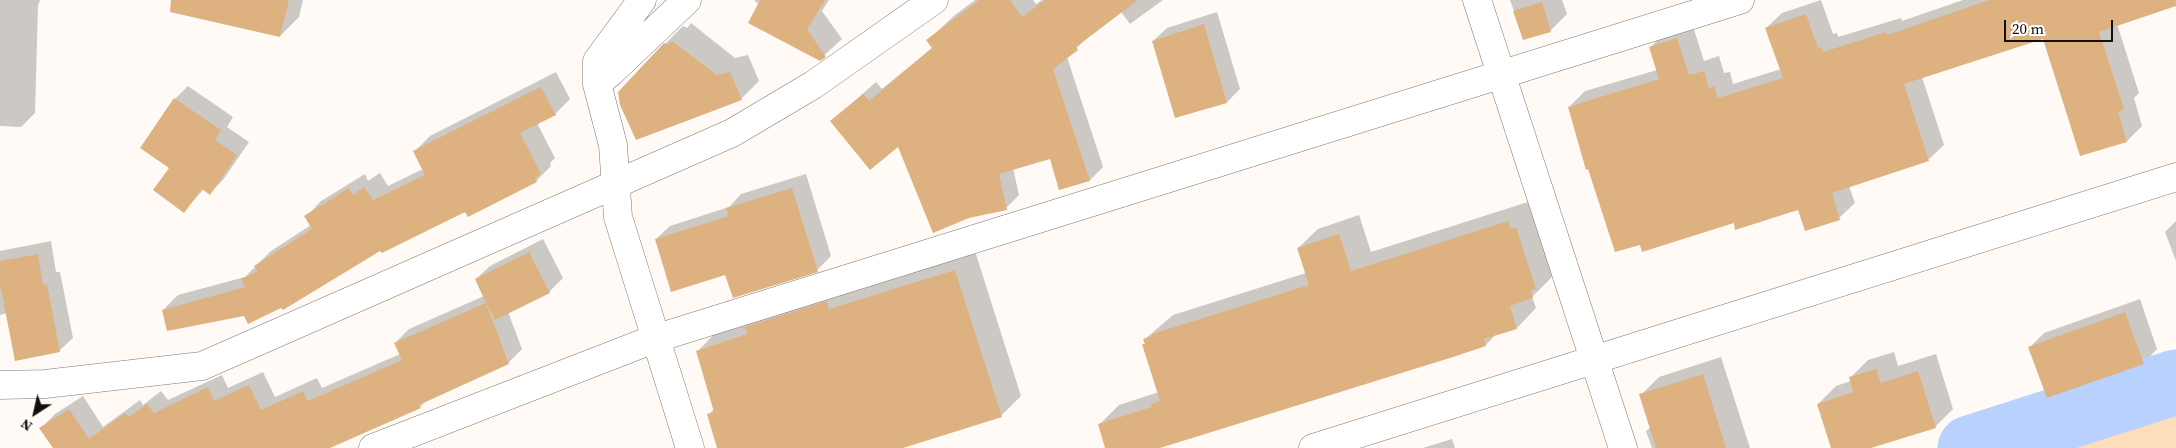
<!DOCTYPE html>
<style>
body{margin:0}
#map{position:relative;width:2176px;height:448px;overflow:hidden;background:#fffaf6;font-family:"Source Serif 4",serif}
canvas{display:block}
.north{position:absolute;left:10px;top:388px;width:50px;height:50px;-webkit-text-stroke:4px #fff;paint-order:stroke;rotate:215deg;font-size:14px;font-weight:700;line-height:20px;text-align:center;color:#130f0c}
.north::after{content:'';display:block;margin:auto;width:18px;height:22px;background:#130f0c;clip-path:polygon(50% 0,100% 100%,50% 72%,0 100%)}
.scale{position:absolute;left:2004px;top:20px;width:109px;height:22px;box-sizing:border-box;border:2px solid #130f0c;border-top:0;padding-left:6px;font-size:15px;line-height:18px;white-space:nowrap;color:#130f0c;-webkit-text-stroke:4px #fff;paint-order:stroke}
</style>
<div id="map">
<canvas width="2176" height="448"></canvas>
<div class="north">N</div>
<div class="scale">20 m</div>
</div>
<script>
const g = document.querySelector('canvas').getContext('2d');
g.lineJoin = 'round';
function fillPath(path, color) {
  g.fillStyle = color;
  g.fill(path, 'evenodd');
}
function toPath(rows) {
  const path = new Path2D();
  for (const r of rows) {
    path.moveTo(r[0], r[1]);
    for (let i = 2; i < r.length; i += 2) path.lineTo(r[i], r[i + 1]);
  }
  return path;
}
function trace(path, color, width, dash) {
  g.strokeStyle = color;
  g.lineWidth = width;
  g.lineCap = dash ? 'butt' : 'round';
  g.setLineDash(dash || []);
  g.stroke(path);
}
const green = toPath([
 [2176,401,2176,448,2028,448]
]);
const shadow = toPath([
 [0,0,40,0,38,6,35,113,21,127,0,126],
 [186,0,303,0,299,17,280,36],
 [754,0,829,0,822,11,842,39,820,59],
 [975,0,1033,0,1036,4,1042,0,1163,0,1130,24,1121,12,1090,35,1067,57,1103,167,1090,180,1050,157,1013,168,1019,195,1006,208,969,217,899,145,832,121,876,82,882,89,933,47,928,40,955,15],
 [1510,0,1562,0,1567,14,1550,31,1524,39],
 [1821,0,1833,34,1837,33,1838,37,1901,18,1902,21,1963,0,2172,0,2117,24,2139,93,2134,98,2142,126,2127,141,2081,154,2044,37,1922,77,1944,145,1928,160,1849,186,1855,203,1839,218,1799,209,1640,243,1569,107,1585,91,1657,70,1650,48,1665,32,1692,23,1704,61,1719,56,1724,73,1730,72,1733,84,1781,69,1766,28,1782,13],
 [1217,12,1240,89,1227,102,1153,41,1167,28],
 [691,23,735,58,748,55,759,81,741,99,665,44,683,26,687,28],
 [556,72,570,99,555,114,537,123,555,158,550,163,551,166,536,181,381,249,281,306,245,315,163,310,178,295,245,277,271,251,311,225,306,217,321,201,365,174,368,181,380,173,388,186,423,169,415,151,430,136],
 [188,86,233,117,227,127,249,142,223,180,210,193,204,189,184,211,171,167,175,99],
 [806,174,831,256,817,270,726,274,656,239,670,226,729,207,741,194],
 [1528,202,1530,210,1535,209,1555,268,1551,272,1552,277,1532,297,1536,308,1517,328,1497,333,1486,345,1453,356,1144,448,1106,448,1100,424,1119,405,1159,392,1143,345,1146,342,1145,339,1173,315,1306,273,1298,248,1318,229,1359,215,1371,252],
 [2176,221,2176,261,2165,232],
 [543,239,563,278,549,292,508,312,522,349,508,363,428,399,420,407,329,448,54,448,41,428,55,414,83,396,103,427,140,400,143,405,161,391,168,400,222,375,228,388,263,372,275,397,317,378,322,388,400,354,395,343,409,329,484,296,476,279,490,266],
 [51,241,56,272,60,272,73,338,59,351,7,313,0,315,0,251],
 [975,251,1021,396,1001,416,899,448,718,448,708,415,715,408,698,351,717,331],
 [2140,299,2157,349,2143,363,2030,347,2044,333],
 [1894,352,1898,366,1936,354,1953,409,1935,427,1867,448,1832,448,1818,404,1836,386,1851,381,1850,378,1868,360],
 [1721,357,1750,448,1652,448,1646,431,1651,427,1641,395,1659,377],
 [1452,439,1455,448,1423,448]
]);
const river = toPath([
 [1970,448,2176,382]
]);
const building = toPath([
 [171,0,289,0,280,37,170,12],
 [760,0,825,0,807,29,826,57,820,61,748,23],
 [979,0,1010,0,1022,17,1045,0,1138,0,1076,47,1078,50,1053,69,1090,181,1059,190,1050,159,999,174,1007,210,969,218,933,233,898,147,870,170,830,121,863,94,869,101,932,48,926,40],
 [1989,0,2176,0,2176,6,2099,32,2124,109,2118,112,2127,142,2080,156,2043,39,1904,84,1929,161,1832,193,1840,220,1805,231,1798,210,1735,230,1734,223,1642,252,1640,245,1615,252,1588,169,1586,170,1568,107,1659,79,1649,47,1677,38,1689,75,1704,71,1709,88,1714,86,1718,98,1783,78,1765,28,1806,14,1818,48,1821,47,1823,52,1886,32,1887,35],
 [1542,2,1551,32,1523,40,1513,11],
 [1204,24,1227,103,1175,118,1152,41],
 [672,41,717,75,730,72,742,100,636,140,620,105,618,92,664,43,668,45],
 [541,87,556,115,520,133,541,174,535,178,537,182,468,217,465,212,382,253,380,251,283,310,281,308,248,324,244,316,167,331,162,310,245,287,241,279,258,271,254,266,312,229,304,216,349,188,353,195,364,187,373,200,425,175,413,151],
 [174,98,221,130,215,140,237,155,210,195,202,189,184,213,153,190,169,168,140,148],
 [792,188,818,272,733,298,725,275,671,292,655,239,729,216,726,208],
 [1508,221,1511,229,1516,227,1536,289,1531,290,1533,298,1510,306,1517,329,1484,339,1486,346,1453,357,1160,448,1105,448,1098,424,1152,407,1151,404,1160,401,1142,344,1145,344,1143,339,1152,336,1152,334,1309,285,1297,248,1339,234,1351,271],
 [529,252,550,293,495,320,486,303,509,364,419,405,421,408,330,448,53,448,39,428,69,409,89,439,125,413,129,417,147,404,154,413,208,387,214,401,249,385,261,410,303,391,308,401,402,360,394,343,486,303,475,279],
 [38,254,43,285,47,284,60,352,15,361,0,284,0,261],
 [955,270,1002,417,903,448,717,448,707,414,714,412,696,351,747,334,745,327,827,301,829,309],
 [2125,312,2144,364,2047,398,2028,347],
 [1876,369,1881,383,1918,371,1936,428,1871,448,1831,448,1817,404,1853,392,1849,377],
 [1703,374,1726,448,1656,448,1639,394]
]);
const street = toPath([
 [687,0,612,71,597,84,613,145,618,217,690,448],
 [1477,0,1623,448],
 [597,84,597,61,642,0],
 [0,385,45,384,202,366,732,133,813,85,934,0],
 [373,448,654,339,1740,0]
]);
const secondary = toPath([
 [1313,448,2176,177]
]);
fillPath(green, '#fdddbc');
fillPath(shadow, '#0003');
trace(river, '#b8d2fd', 65);
fillPath(building, '#deb181');
trace(street, '#82786f', 29);
trace(secondary, '#82786f', 29);
trace(street, '#fff', 28);
trace(secondary, '#fff', 28);
</script>
